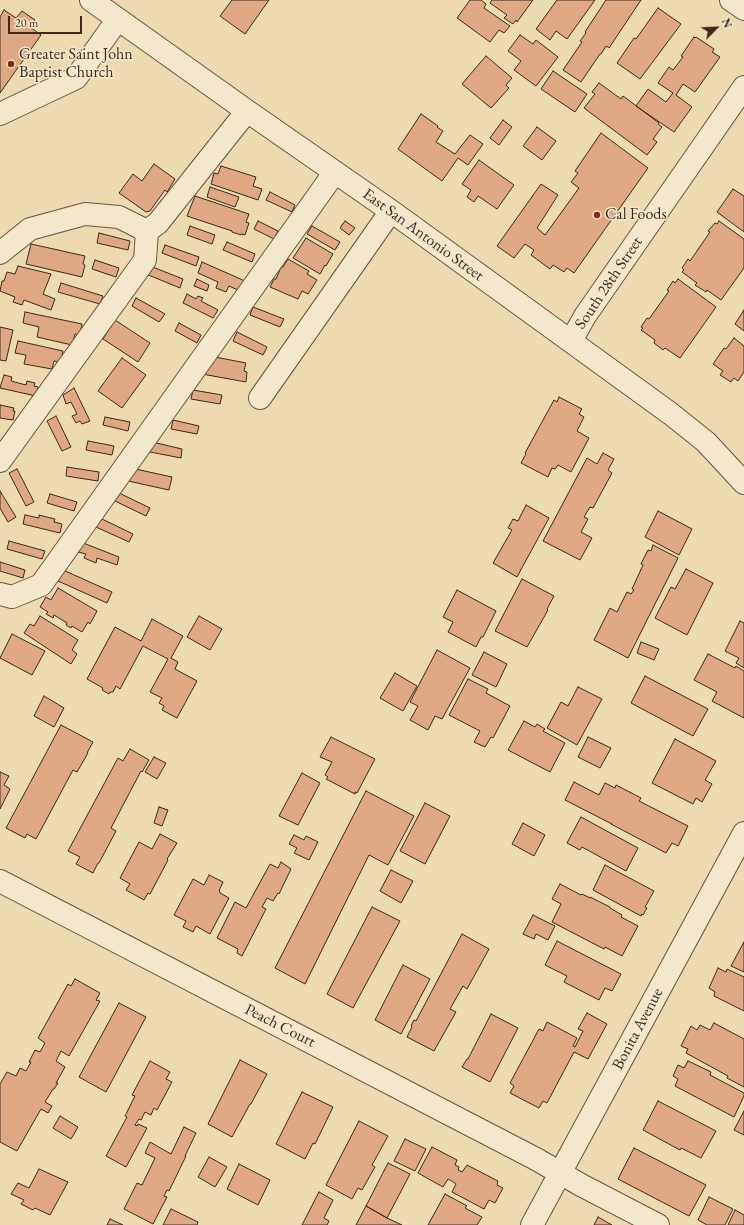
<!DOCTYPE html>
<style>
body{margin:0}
#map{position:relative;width:744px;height:1225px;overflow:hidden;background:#eddab0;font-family:"EB Garamond",serif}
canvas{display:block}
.north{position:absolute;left:696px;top:8px;width:40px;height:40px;-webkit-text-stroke:3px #f3e7cc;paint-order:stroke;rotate:66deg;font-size:11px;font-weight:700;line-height:16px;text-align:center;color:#40281a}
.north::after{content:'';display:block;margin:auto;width:14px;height:18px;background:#40281a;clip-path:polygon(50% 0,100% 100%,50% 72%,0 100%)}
.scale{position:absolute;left:8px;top:16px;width:74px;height:18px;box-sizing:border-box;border:2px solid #40281a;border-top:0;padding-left:5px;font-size:12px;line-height:14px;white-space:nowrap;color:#40281a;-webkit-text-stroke:3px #f3e7cc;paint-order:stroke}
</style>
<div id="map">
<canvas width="744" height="1225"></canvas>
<div class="north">N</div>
<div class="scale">20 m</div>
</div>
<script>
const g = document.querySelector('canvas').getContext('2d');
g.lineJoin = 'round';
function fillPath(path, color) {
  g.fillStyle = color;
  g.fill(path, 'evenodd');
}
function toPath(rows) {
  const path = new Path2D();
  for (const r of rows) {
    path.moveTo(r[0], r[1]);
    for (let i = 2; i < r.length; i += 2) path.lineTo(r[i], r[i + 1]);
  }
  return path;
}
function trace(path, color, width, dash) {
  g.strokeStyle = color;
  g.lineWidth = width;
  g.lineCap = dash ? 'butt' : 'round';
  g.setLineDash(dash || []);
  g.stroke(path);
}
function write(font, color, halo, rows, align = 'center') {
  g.font = font + ' "EB Garamond",serif';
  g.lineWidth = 3;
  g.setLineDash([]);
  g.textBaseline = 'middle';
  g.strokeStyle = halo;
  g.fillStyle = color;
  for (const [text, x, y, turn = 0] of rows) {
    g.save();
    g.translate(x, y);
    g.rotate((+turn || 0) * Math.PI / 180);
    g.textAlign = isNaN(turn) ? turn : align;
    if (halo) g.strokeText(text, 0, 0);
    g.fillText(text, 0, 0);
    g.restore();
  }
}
const building = toPath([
 [232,0,269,0,245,34,220,16,232,0],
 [470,0,481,0,486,4,484,8,510,26,504,33,499,30,490,42,457,18,470,0],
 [492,0,533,0,517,22,516,20,513,24,504,18,507,15,490,3,492,0],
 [557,0,595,0,567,39,556,31,550,40,536,29,557,0],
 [606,0,641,0,609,48,606,46,601,54,600,54,581,82,563,70,582,42,580,41,586,33,585,32,606,0],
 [658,8,681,24,640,79,617,63,634,38,636,39,658,8],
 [4,10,16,18,22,11,35,20,30,27,41,35,0,93,0,17,4,10],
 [520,35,533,44,536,40,558,57,536,86,514,70,521,61,508,51,520,35],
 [694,37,695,38,696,37,714,49,712,52,720,57,695,92,683,84,676,95,692,107,674,132,636,106,648,89,666,102,673,93,658,83,669,67,673,70,683,57,681,56,694,37],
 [486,56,512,78,506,85,509,88,491,108,462,84,486,56],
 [553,71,587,94,575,112,541,89,553,71],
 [599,83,621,99,623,96,659,123,658,124,662,127,653,139,657,142,647,155,584,108,595,94,592,92,599,83],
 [421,114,438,126,437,127,443,131,436,142,455,154,470,135,483,144,468,165,458,158,442,181,398,149,421,114],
 [503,120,512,127,499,145,490,138,503,120],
 [537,127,556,141,542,160,523,146,537,127],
 [601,133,648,168,574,273,567,268,564,272,553,265,550,269,531,255,534,250,525,244,514,258,497,246,541,184,558,195,537,228,545,235,579,188,571,182,578,173,575,171,601,133],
 [479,160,514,185,497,209,478,196,474,202,467,197,471,190,462,184,479,160],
 [154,164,175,179,167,192,165,190,150,211,146,212,119,193,133,174,142,181,154,164],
 [221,166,256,177,253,186,262,189,258,200,211,184,214,173,218,174,221,166],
 [210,187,239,197,235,207,207,197,210,187],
 [733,189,744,196,744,232,717,212,733,189],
 [270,192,295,205,292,212,266,200,270,192],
 [195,196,249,214,246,222,249,223,245,235,241,234,241,235,232,232,232,231,187,216,195,196],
 [258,221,278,231,274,239,254,229,258,221],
 [345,221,355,228,349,235,340,228,345,221],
 [719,221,744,239,744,268,721,300,707,290,706,292,695,285,697,283,682,272,684,270,682,268,688,259,690,261,710,232,708,231,715,223,717,224,719,221],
 [190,226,215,235,212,244,187,235,190,226],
 [312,226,340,242,335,250,307,234,312,226],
 [99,233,130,241,128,250,97,243,99,233],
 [306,238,333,254,326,266,325,265,320,274,293,258,306,238],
 [227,242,255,254,252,262,223,250,227,242],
 [31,244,85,256,83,264,85,265,82,277,26,264,31,244],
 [165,245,199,257,196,266,162,253,165,245],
 [288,259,309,271,307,274,317,280,308,294,302,291,298,299,270,287,274,279,276,279,281,267,283,267,288,259],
 [95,260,119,268,116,277,92,269,95,260],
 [202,262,245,281,240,291,229,286,226,292,216,288,218,282,198,273,202,262],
 [18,266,51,274,43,294,55,299,51,310,24,300,22,305,13,302,15,297,0,291,2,281,4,281,7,272,15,274,18,266],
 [150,266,183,279,180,288,146,274,150,266],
 [197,279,209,285,207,291,194,286,197,279],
 [678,279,716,307,680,358,665,348,663,350,654,343,655,340,641,330,643,328,641,327,647,318,649,319,669,291,667,290,673,281,675,283,678,279],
 [61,283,103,296,100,304,58,292,61,283],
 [187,294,196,299,198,296,203,298,201,301,218,310,213,318,183,303,187,294],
 [136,298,165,314,159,322,132,306,136,298],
 [253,307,284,319,280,327,250,315,253,307],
 [744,310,744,331,735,324,744,310],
 [25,312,82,324,80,335,75,334,72,345,37,337,39,327,23,323,25,312],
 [115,320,150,343,138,362,103,339,115,320],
 [179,323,201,335,197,343,175,331,179,323],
 [0,327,13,330,6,361,0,360,0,327],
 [237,332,267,347,263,355,233,341,237,332],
 [734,338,744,346,744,372,738,381,734,378,731,382,720,375,723,371,713,364,724,348,726,349,734,338],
 [18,341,63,351,61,362,54,361,52,369,24,364,26,355,15,353,18,341],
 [210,356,246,363,244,371,247,372,246,382,202,374,210,356],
 [122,358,146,375,122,408,98,391,122,358],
 [4,375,12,377,11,381,26,385,27,381,35,383,34,386,38,387,36,396,0,388,4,375],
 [74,388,90,421,82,424,80,421,76,423,72,416,77,414,71,402,66,404,63,395,74,388],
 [193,390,222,395,220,404,191,399,193,390],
 [559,397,582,409,579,414,584,417,577,431,589,438,571,472,558,465,555,469,552,468,548,477,521,463,526,454,525,453,554,400,557,402,559,397],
 [0,405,14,408,13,411,15,411,13,420,0,418,0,405],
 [56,416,71,447,62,451,47,421,56,416],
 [105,417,130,422,128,431,103,425,105,417],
 [173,420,199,426,197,434,171,429,173,420],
 [88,441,114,446,112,455,86,450,88,441],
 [152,442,182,449,181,458,150,452,152,442],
 [603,453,614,459,608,470,612,473,593,508,590,507,584,517,588,519,581,532,592,538,580,560,543,541,587,458,597,464,603,453],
 [67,467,99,472,98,481,66,476,67,467],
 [131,468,172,477,169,490,128,481,131,468],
 [17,469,34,502,26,506,9,473,17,469],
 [0,491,16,517,8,522,0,508,0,491],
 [117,492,150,508,146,516,113,500,117,492],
 [50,494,77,502,74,511,47,503,50,494],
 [526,505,549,518,517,577,493,563,512,530,508,528,513,519,518,521,526,505],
 [658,511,692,529,679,555,645,537,658,511],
 [25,515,39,518,39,515,55,519,54,522,62,524,60,533,23,524,25,515],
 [100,518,133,534,129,542,96,527,100,518],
 [9,541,45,551,42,559,7,549,9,541],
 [78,541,119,557,117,565,97,558,96,563,84,558,86,554,74,551,78,541],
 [653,545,678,558,628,658,594,640,610,608,617,612,627,592,631,594,634,590,632,589,643,565,641,564,648,550,651,551,653,545],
 [0,562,25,570,23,578,0,571,0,562],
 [686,569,713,583,687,635,655,618,671,587,675,589,686,569],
 [63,570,112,592,107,603,58,581,63,570],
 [522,579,554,596,547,609,548,610,527,647,495,631,522,579],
 [58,588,97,611,90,624,88,622,82,632,72,626,71,628,66,625,67,623,54,615,53,618,46,614,48,612,40,607,46,597,51,600,58,588],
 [457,590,496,611,483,637,481,637,476,647,448,632,453,622,443,617,457,590],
 [40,616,78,640,72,650,77,654,71,664,24,633,30,624,34,626,40,616],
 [199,616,222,629,210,650,187,637,199,616],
 [152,619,183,636,171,658,178,662,175,669,197,681,177,718,162,710,164,706,159,703,162,698,150,692,168,659,143,646,120,689,116,686,113,692,110,692,109,694,102,690,103,688,87,679,115,627,141,641,152,619],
 [740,621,744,623,744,668,736,663,739,658,725,651,740,621],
 [12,634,45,651,32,675,0,658,12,634],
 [641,642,659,649,654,660,637,653,641,642],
 [437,650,470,668,442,719,435,716,428,730,410,720,418,706,410,702,437,650],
 [484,652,507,664,496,687,472,675,484,652],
 [708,654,735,668,736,666,744,671,744,718,712,701,717,692,694,680,708,654],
 [395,673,417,686,403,711,380,698,395,673],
 [645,676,708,709,693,736,631,703,645,676],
 [468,679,488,689,486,693,510,706,493,738,491,737,485,747,474,742,480,731,449,715,468,679],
 [578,687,602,699,577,745,547,728,561,702,568,706,578,687],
 [44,696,64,708,54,727,34,716,44,696],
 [524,721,535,727,537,724,545,729,543,731,565,743,550,772,508,750,524,721],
 [61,725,93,742,87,753,88,753,77,772,73,770,36,839,27,834,25,838,6,828,61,725],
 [331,737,375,759,357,793,355,792,355,794,326,779,328,777,325,775,332,762,320,757,331,737],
 [588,737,611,748,600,768,578,757,588,737],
 [675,739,716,761,705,780,712,784,702,802,696,798,693,804,652,783,675,739],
 [130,749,149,760,142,772,141,771,111,828,116,831,99,863,98,863,93,873,76,864,80,857,68,851,118,758,123,761,130,749],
 [154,757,166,763,157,779,145,772,154,757],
 [0,772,9,776,4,785,10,789,0,809,0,772],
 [302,773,320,783,298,825,279,816,302,773],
 [574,782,599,795,605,783,615,788,616,785,641,798,639,801,688,826,678,846,672,843,666,853,611,824,612,824,565,800,574,782],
 [366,791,414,816,388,865,369,855,305,984,275,968,366,791],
 [425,803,450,816,425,864,400,851,425,803],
 [159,807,168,810,162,826,154,823,159,807],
 [581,817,638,848,626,871,582,847,580,850,567,843,581,817],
 [523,823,545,835,534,856,512,844,523,823],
 [160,834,177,843,167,859,168,860,150,894,148,893,144,900,126,890,130,884,120,878,139,842,152,849,160,834],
 [294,835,304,840,306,836,318,842,309,860,294,853,297,848,289,844,294,835],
 [281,862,291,869,279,894,278,893,273,901,267,898,262,907,266,909,242,956,237,953,238,949,217,938,235,902,246,908,270,864,278,868,281,862],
 [605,865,654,891,645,907,647,908,643,915,642,914,641,916,593,890,605,865],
 [391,870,413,881,401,903,380,891,391,870],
 [209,875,223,882,219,891,220,892,220,893,229,898,210,934,196,926,193,932,183,927,186,921,174,915,193,879,204,885,209,875],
 [560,884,581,895,582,894,590,898,590,897,610,907,610,908,622,915,621,917,638,926,622,956,605,947,604,949,552,922,561,904,552,899,560,884],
 [372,907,400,921,353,1008,327,994,372,907],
 [533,915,555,926,548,940,536,934,534,939,523,934,533,915],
 [462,934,489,949,467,989,463,986,450,1009,456,1012,434,1051,407,1037,412,1027,411,1026,414,1020,416,1021,462,934],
 [557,941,621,974,612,991,605,988,599,1000,564,982,567,976,545,965,557,941],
 [744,942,744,972,731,966,744,942],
 [403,965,430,979,401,1034,375,1020,403,965],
 [718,968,726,972,727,969,744,977,744,1011,714,996,715,992,709,988,718,968],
 [75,979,100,993,96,1000,100,1001,69,1056,61,1051,56,1061,65,1067,56,1083,58,1083,54,1089,53,1089,45,1102,52,1106,48,1113,41,1109,17,1151,0,1142,0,1084,7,1072,16,1076,20,1068,26,1071,31,1062,29,1062,35,1050,40,1052,45,1043,38,1038,68,984,71,986,75,979],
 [119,1003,146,1017,106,1092,79,1077,119,1003],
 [587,1013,607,1024,588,1059,574,1052,547,1103,543,1101,539,1108,510,1093,514,1086,510,1083,539,1029,543,1031,547,1022,577,1038,573,1046,575,1047,583,1031,578,1029,587,1013],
 [491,1014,518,1028,490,1082,462,1067,467,1059,468,1059,491,1014],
 [714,1023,744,1039,744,1087,727,1078,728,1076,686,1053,688,1049,681,1046,691,1026,697,1030,700,1025,710,1030,714,1023],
 [240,1060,267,1074,251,1104,250,1104,232,1137,208,1124,240,1060],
 [150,1061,170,1072,166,1079,172,1082,157,1110,154,1108,151,1115,145,1112,141,1120,139,1119,135,1125,137,1126,138,1124,147,1128,126,1167,106,1156,127,1117,125,1116,135,1096,132,1095,150,1061],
 [688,1061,711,1072,710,1075,744,1093,744,1096,734,1117,675,1086,678,1079,673,1076,678,1065,684,1068,688,1061],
 [302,1092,333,1107,315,1144,313,1143,305,1159,276,1144,302,1092],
 [658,1101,716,1131,701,1158,681,1148,680,1150,643,1130,658,1101],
 [744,1111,744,1135,734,1130,744,1111],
 [60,1116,78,1127,71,1139,53,1128,60,1116],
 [359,1121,388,1136,372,1165,375,1167,362,1190,358,1188,352,1199,326,1185,359,1121],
 [184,1127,196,1133,185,1156,186,1156,169,1191,167,1190,164,1196,167,1197,153,1224,124,1209,137,1183,142,1185,155,1158,145,1153,150,1142,171,1154,184,1127],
 [405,1139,426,1149,415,1171,394,1161,405,1139],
 [432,1147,457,1160,455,1165,459,1167,458,1170,462,1172,467,1165,498,1181,497,1185,503,1188,495,1203,489,1200,484,1209,452,1192,456,1184,450,1180,448,1179,443,1187,418,1173,432,1147],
 [634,1148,706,1185,689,1216,618,1179,634,1148],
 [209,1157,227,1167,215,1187,198,1177,209,1157],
 [388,1163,410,1174,387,1218,366,1206,388,1163],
 [239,1164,270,1180,258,1205,227,1189,239,1164],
 [39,1169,68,1182,50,1215,35,1208,33,1210,21,1204,24,1200,11,1194,18,1183,29,1188,39,1169],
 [319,1192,333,1200,324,1218,329,1221,327,1225,302,1225,319,1192],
 [445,1194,467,1206,465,1208,482,1217,477,1225,428,1225,445,1194],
 [709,1197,733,1209,725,1225,707,1225,698,1220,709,1197],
 [366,1206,387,1218,402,1225,356,1225,366,1206],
 [171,1209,198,1222,197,1225,163,1225,171,1209],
 [735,1210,744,1215,744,1225,728,1225,735,1210],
 [598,1217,612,1225,594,1225,598,1217],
 [110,1219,123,1225,107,1225,110,1219]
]);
const minor = toPath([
 [91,0,247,111,391,211,671,414,706,442,744,483],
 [731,0,744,9],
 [0,114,76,78,118,19],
 [0,253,30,229,85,214,119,217,147,231,158,223,247,111],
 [571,341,585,316,744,87],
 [260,398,391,211],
 [0,461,145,260,147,231],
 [0,594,12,597,41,585,335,172],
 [0,881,536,1159,581,1185,658,1225],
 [532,1225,744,833]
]);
const markers = [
 [11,64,4,"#8f2418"],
 [597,215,4,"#8f2418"]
];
const poiNames = [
 ["Greater Saint John",19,55],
 ["Baptist Church",19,73],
 ["Cal Foods",605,215]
];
const streetNames = [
 ["East San Antonio Street",423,235,36],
 ["South 28th Street",609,283,-56],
 ["Peach Court",280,1026,27],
 ["Bonita Avenue",638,1029,-62]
];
fillPath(building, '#dea884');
trace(building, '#40281a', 1);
trace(minor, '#6b5440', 24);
trace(minor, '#f3e7cc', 22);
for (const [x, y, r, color] of markers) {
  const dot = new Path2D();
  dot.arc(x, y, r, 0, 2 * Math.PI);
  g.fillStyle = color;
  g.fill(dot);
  trace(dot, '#f3e7cc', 1.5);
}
write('16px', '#40281a', '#f3e7cc', poiNames, 'left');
write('16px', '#40281a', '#f3e7cc', streetNames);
</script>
